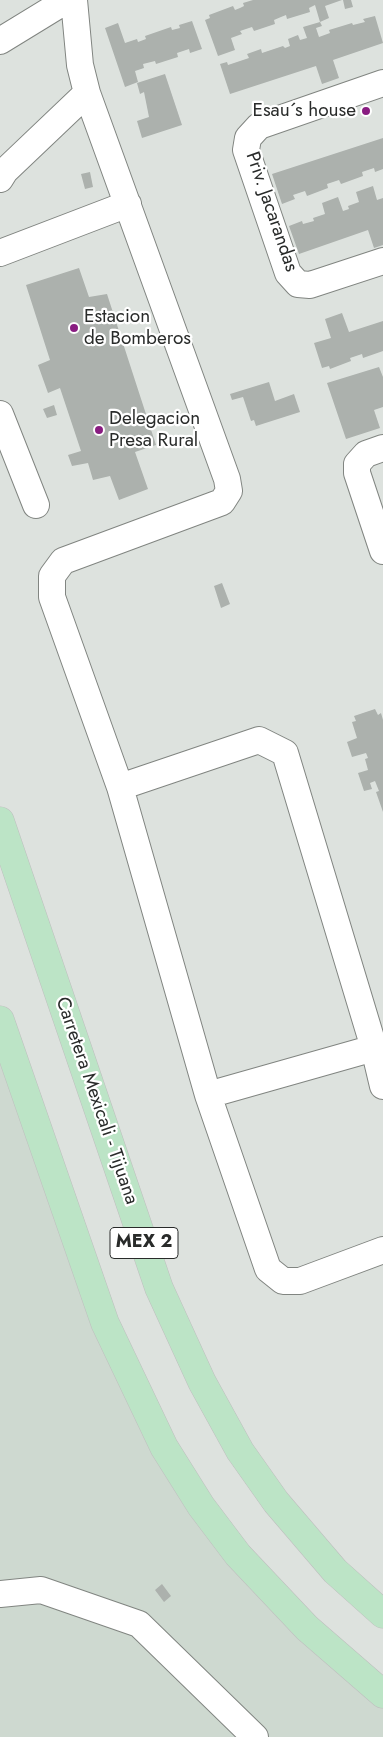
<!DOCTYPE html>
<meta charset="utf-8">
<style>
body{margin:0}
canvas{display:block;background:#dde2de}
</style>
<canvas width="383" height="1737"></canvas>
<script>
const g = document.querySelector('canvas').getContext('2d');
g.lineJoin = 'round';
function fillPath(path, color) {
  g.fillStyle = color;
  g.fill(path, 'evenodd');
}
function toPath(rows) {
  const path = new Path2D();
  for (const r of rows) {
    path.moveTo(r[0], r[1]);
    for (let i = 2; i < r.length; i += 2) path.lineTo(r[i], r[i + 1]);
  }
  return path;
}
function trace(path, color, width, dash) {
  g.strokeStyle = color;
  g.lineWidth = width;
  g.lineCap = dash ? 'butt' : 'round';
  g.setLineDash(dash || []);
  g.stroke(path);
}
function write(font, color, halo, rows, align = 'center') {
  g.font = font + ' Jost,sans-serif';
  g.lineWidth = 4.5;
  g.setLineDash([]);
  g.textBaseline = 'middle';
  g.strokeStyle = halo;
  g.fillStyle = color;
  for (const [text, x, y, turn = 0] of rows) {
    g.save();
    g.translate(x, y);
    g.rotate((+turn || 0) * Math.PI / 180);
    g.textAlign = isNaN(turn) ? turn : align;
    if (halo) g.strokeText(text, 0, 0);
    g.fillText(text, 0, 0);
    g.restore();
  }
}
const built = toPath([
 [0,1030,162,1451,383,1697,383,1737,0,1737]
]);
const building = toPath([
 [253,0,342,0,325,6,329,18,320,22,322,26,316,28,319,37,330,33,329,30,352,23,353,25,365,22,363,19,375,16,383,43,333,60,339,78,322,84,316,66,230,94,220,64,227,62,228,65,249,58,247,54,261,49,262,53,283,46,285,48,290,46,288,39,298,35,300,40,307,38,303,27,320,22,315,5,309,8,310,12,287,19,286,15,281,17,274,20,275,24,254,31,252,27,240,31,242,34,231,38,235,50,218,56,205,20,210,18,209,15,233,6,235,10,240,8,244,6,243,3],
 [343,0,351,0,353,7,345,9],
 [192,21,202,49,190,53,189,49,177,53,178,57,156,64,155,61,143,64,144,68,135,71,138,82,125,87,105,28,118,23,125,43,137,39,138,42,146,39,145,36,171,27,172,30,180,28,179,25],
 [165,74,182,125,142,138,137,121,149,117,144,92,140,94,137,83],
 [383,138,383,169,375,172,374,168,362,172,363,176,341,184,339,180,327,184,328,188,307,196,305,191,293,195,295,199,282,204,272,174],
 [90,172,93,187,85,189,81,174],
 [373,186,377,200,383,198,383,245,374,248,368,230,299,254,289,226,302,221,303,224,314,221,313,218,325,214,322,203,338,197,343,211,349,209,348,206,359,202,356,192],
 [79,268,89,297,107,294,156,445,135,452,148,489,119,500,110,476,93,480,88,463,72,466,68,455,81,451,60,388,48,393,38,365,50,360,26,285],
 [342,313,349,332,383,321,383,351,363,358,362,354,350,358,351,361,330,369,329,366,322,368,314,343,331,338,325,319],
 [379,367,383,377,383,407,374,410,380,428,346,439,327,383],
 [269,382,275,401,294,394,300,412,256,426,254,420,251,421,243,397,232,400,230,394],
 [54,405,57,415,47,418,43,409],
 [222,583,230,604,221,608,214,586],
 [375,709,378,715,381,713,383,720,383,812,376,792,379,791,375,781,370,783,372,789,364,791,358,773,368,770,365,759,368,758,366,753,352,757,347,742,357,738,352,722,356,721,354,716],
 [162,1584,171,1596,164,1602,155,1590]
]);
const minor = toPath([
 [74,0,80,65,87,93,227,479,229,491,222,502,63,561,52,576,52,597,120,787,259,740,285,753,374,1048,383,1086],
 [0,41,67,0],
 [383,83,259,126,248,138,246,150,288,273,298,284,310,285,383,261],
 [0,179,5,171,87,93],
 [0,253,128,204],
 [0,414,36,505],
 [383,448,366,454,357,464,357,473,383,551],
 [120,787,208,1095,268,1269,283,1281,300,1281,383,1250],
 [208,1095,374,1048],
 [0,1594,41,1590,139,1624,255,1737]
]);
const major = toPath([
 [0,821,159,1288,202,1382,240,1451,276,1502,335,1571,383,1614],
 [0,1020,105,1323,164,1447,201,1506,238,1555,307,1628,383,1694]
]);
const markers = [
 [366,111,5,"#891c81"],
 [74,328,5,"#891c81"],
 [99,430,5,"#891c81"]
];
const shields = [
 [144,1243,68]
];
const shieldNames = [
 ["MEX 2",144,1243]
];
const poiNames = [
 ["Esau´s house",356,111,"right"],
 ["Estacion",84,317],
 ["de Bomberos",84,339],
 ["Delegacion",109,419],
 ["Presa Rural",109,441]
];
const streetNames = [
 ["Priv. Jacarandas",271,212,71],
 ["Carretera Mexicali - Tijuana",96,1101,71]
];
fillPath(built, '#ced9d0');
fillPath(building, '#acb1ad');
trace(minor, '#818581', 28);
trace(major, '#bfbfbf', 29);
trace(minor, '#fff', 26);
trace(major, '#bce4c6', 28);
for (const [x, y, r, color] of markers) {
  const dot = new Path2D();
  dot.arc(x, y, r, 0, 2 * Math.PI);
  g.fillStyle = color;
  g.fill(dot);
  trace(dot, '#fff', 2);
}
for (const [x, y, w] of shields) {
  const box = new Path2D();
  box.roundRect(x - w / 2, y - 15.5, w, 31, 4);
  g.fillStyle = '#fff';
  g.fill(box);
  trace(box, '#292b2a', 1);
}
write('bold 18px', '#292b2a', null, shieldNames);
write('19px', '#292b2a', '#fff', poiNames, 'left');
write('19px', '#292b2a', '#fff', streetNames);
</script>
